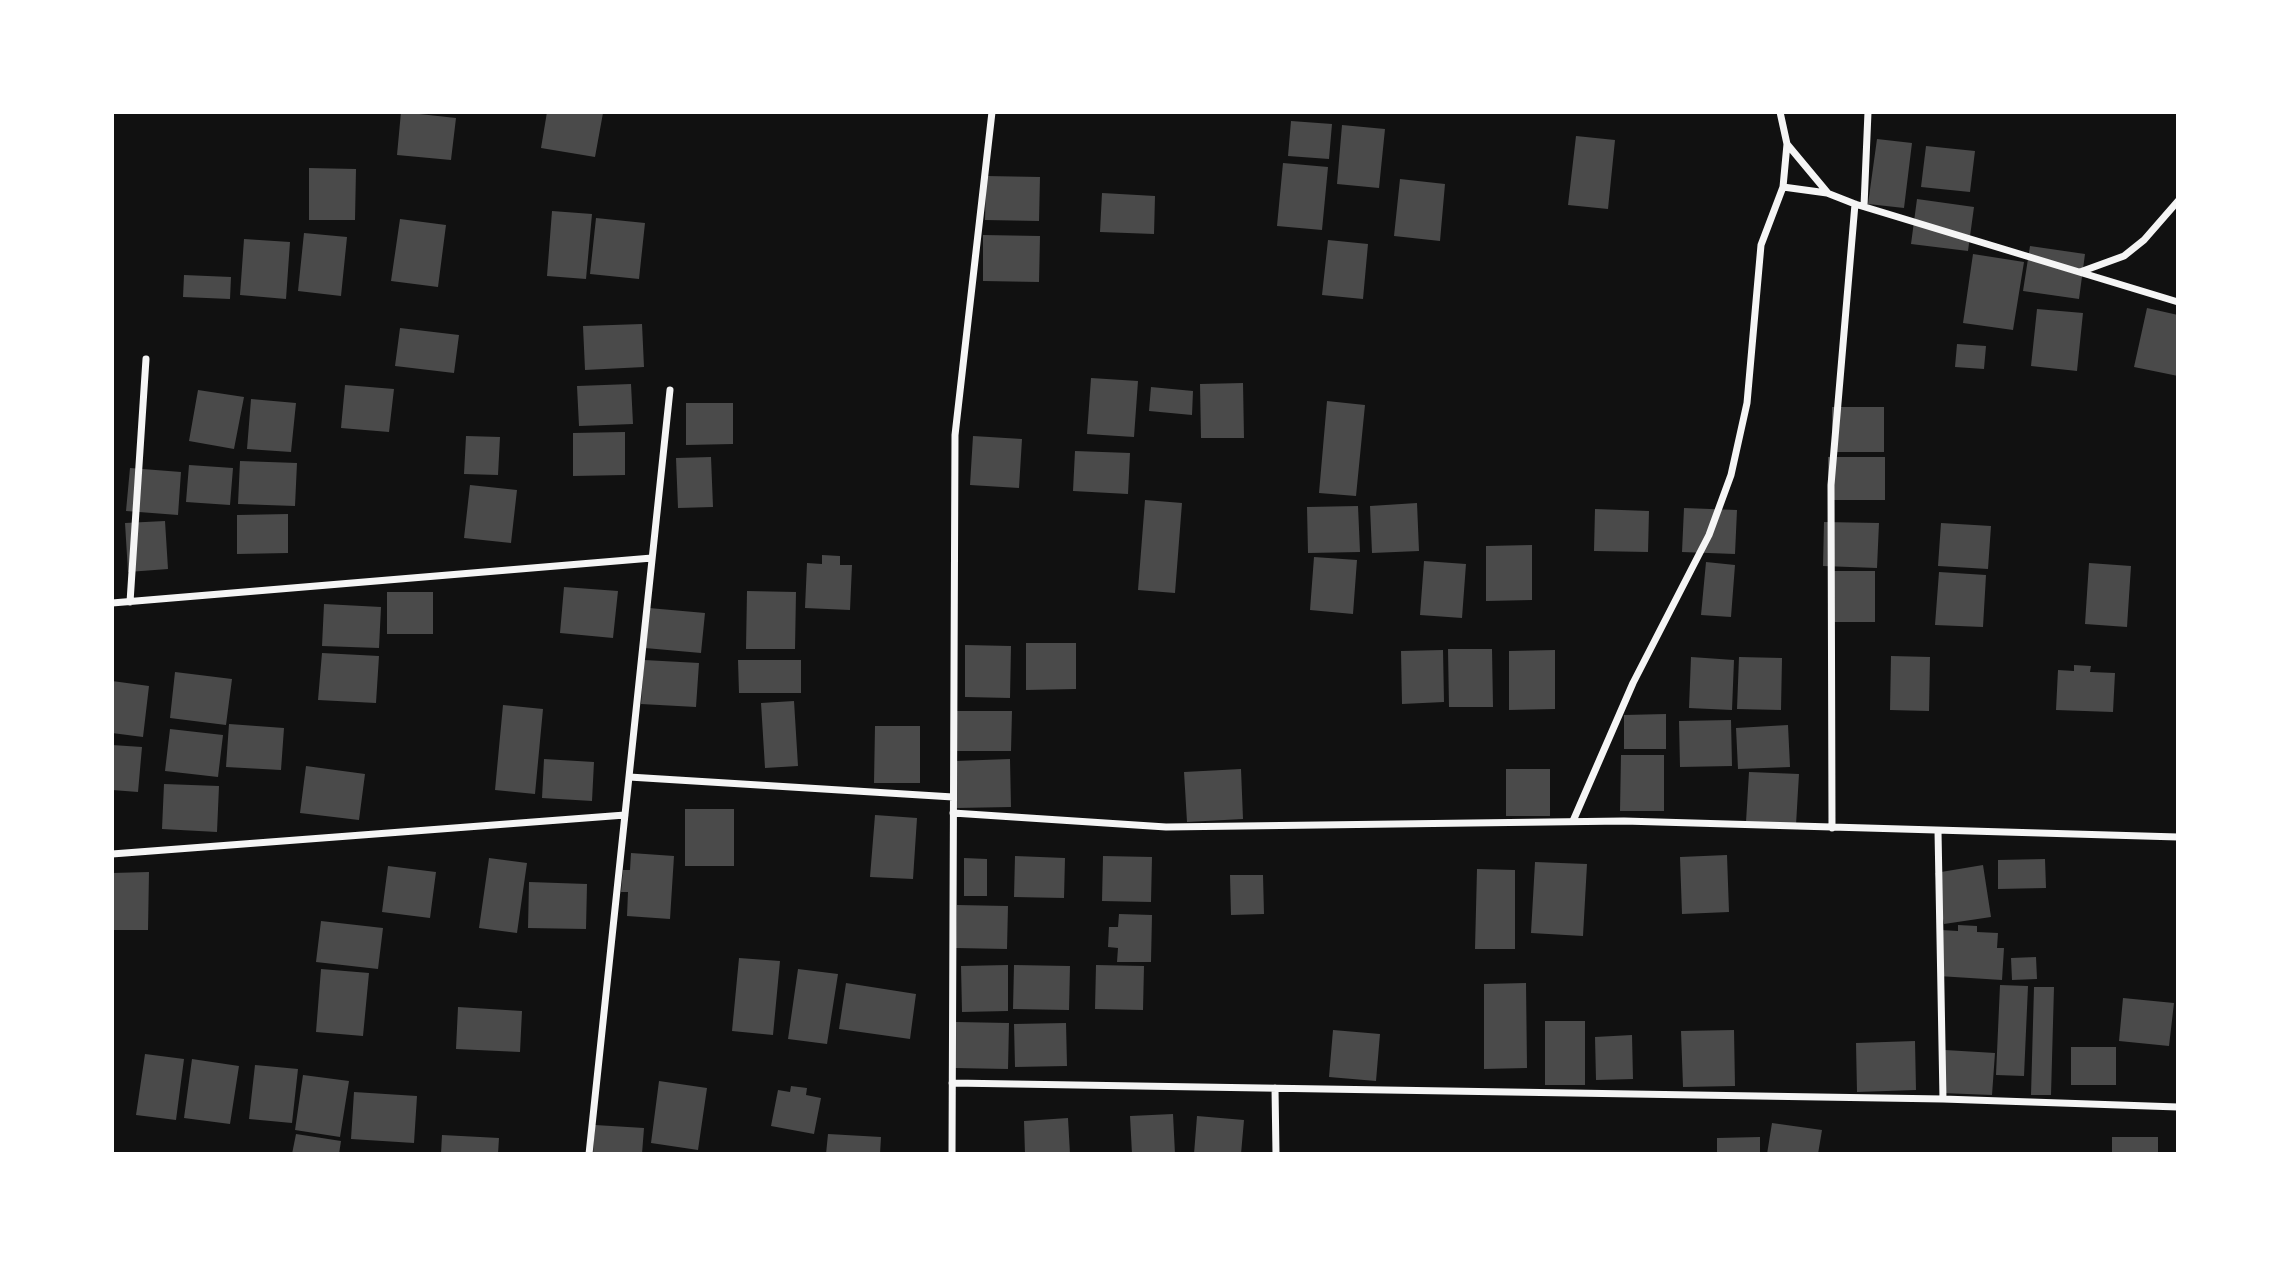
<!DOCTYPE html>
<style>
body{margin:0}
#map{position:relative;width:2290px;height:1266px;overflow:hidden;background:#111;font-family:"Golos Text",sans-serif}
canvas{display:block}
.frame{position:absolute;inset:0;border:114px solid #fff;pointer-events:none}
</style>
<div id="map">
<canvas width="2290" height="1266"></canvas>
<div class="frame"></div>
</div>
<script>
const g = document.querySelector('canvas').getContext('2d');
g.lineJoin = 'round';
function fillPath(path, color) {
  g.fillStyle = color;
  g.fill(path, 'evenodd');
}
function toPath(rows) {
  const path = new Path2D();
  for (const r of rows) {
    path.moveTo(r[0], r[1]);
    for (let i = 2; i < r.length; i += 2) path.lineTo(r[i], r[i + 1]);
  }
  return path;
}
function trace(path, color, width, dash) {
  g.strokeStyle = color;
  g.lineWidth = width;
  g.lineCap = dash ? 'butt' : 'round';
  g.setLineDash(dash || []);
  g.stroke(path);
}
const building = toPath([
 [401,112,456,118,451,160,397,155],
 [547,112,603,113,595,157,541,148],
 [1291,121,1332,124,1329,159,1288,156],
 [1342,125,1385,129,1379,188,1337,184],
 [1576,136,1615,140,1608,209,1568,205],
 [1877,139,1912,143,1904,208,1868,204],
 [1926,146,1975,151,1970,192,1921,187],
 [1283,163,1328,167,1322,230,1277,226],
 [309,168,356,169,355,220,309,220],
 [986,176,1040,177,1039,221,985,220],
 [1400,179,1445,184,1440,241,1394,236],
 [1102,193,1155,196,1154,234,1100,232],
 [1917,199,1974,207,1968,251,1911,244],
 [552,211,592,214,586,279,547,276],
 [596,218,645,223,639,279,590,274],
 [400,219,446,225,438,287,391,281],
 [304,233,347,237,341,296,298,291],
 [983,235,1040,236,1039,282,983,281],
 [244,239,290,242,286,299,240,295],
 [1328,240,1368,244,1363,299,1322,295],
 [2030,246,2085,254,2079,299,2023,291],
 [1973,254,2024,262,2013,330,1963,323],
 [184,275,231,277,230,299,183,297],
 [2147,308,2178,315,2178,376,2134,367],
 [2037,309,2083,313,2077,371,2031,366],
 [642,324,644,367,585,370,583,326],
 [400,328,459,335,454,373,395,366],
 [1957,344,1986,346,1984,369,1955,367],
 [1091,378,1138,381,1134,437,1087,434],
 [1243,383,1244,438,1201,438,1200,384],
 [631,384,633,424,579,426,577,386],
 [345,385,394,389,389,432,341,428],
 [1151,387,1193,391,1192,415,1149,411],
 [198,390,244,397,234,449,189,441],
 [251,399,296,403,291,452,247,449],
 [1327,401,1365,405,1356,496,1319,493],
 [686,403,733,403,733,444,686,445],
 [1832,407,1884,407,1884,452,1832,452],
 [625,432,625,475,573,476,573,433],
 [466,436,500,437,498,475,464,474],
 [973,436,1022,439,1019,488,970,485],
 [1075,451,1130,453,1128,494,1073,491],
 [711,457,713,507,678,508,676,458],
 [1828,457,1885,457,1885,500,1828,500],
 [240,461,297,463,295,506,238,504],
 [189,465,233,468,230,505,186,502],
 [130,468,181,472,178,515,126,511],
 [470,485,517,490,511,543,464,538],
 [1145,500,1182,503,1175,593,1138,590],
 [1417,503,1419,551,1372,553,1370,506],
 [1358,506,1360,552,1308,553,1307,507],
 [1684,508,1737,510,1735,554,1682,552],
 [1595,509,1649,511,1648,552,1594,551],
 [288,514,288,553,237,554,237,515],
 [165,521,168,569,128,572,125,523],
 [1824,522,1879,523,1877,568,1823,566],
 [1941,523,1991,526,1988,569,1938,566],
 [1532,545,1532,600,1486,601,1486,546],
 [822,555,840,556,840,565,852,565,850,610,805,608,807,563,822,564],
 [1314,557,1357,560,1353,614,1310,610],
 [1424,561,1466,564,1462,618,1420,615],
 [1706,562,1735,565,1731,617,1701,615],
 [2089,563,2131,566,2127,627,2085,624],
 [1833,571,1875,571,1875,622,1833,622],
 [1939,572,1986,575,1983,627,1935,625],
 [564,587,618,591,613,638,560,633],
 [747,591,796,592,795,649,746,649],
 [387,592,433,592,433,634,387,634],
 [324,604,381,607,379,648,322,646],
 [649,608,705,613,701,653,645,648],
 [1026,643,1076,643,1076,689,1026,690],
 [965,645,1011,646,1010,698,965,697],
 [1448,649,1492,649,1493,707,1449,707],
 [1443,650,1444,702,1402,704,1401,651],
 [1555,650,1555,709,1509,710,1509,651],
 [322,653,379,656,376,703,318,700],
 [1891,656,1930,657,1929,711,1890,710],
 [1691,657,1734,660,1732,710,1689,708],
 [1739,657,1782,658,1781,710,1737,709],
 [644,660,699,663,696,707,641,704],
 [738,660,801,660,801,693,739,693],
 [2074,665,2091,666,2090,672,2115,673,2113,712,2056,710,2058,670,2074,671],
 [175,672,232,679,226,725,170,718],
 [112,681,149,686,143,737,112,733],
 [794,701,798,766,765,768,761,703],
 [503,705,543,709,535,794,495,790],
 [957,711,1012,711,1011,751,957,751],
 [1666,714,1666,749,1624,749,1624,715],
 [1731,720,1732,766,1680,767,1679,721],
 [229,724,284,728,281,770,226,767],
 [1788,725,1790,767,1738,769,1736,728],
 [875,726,920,726,920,783,874,783],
 [170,729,223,735,218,777,165,771],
 [112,745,142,747,138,792,112,790],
 [1621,755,1664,755,1664,811,1620,811],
 [544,759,594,762,592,801,542,798],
 [1010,759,1011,807,956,808,955,761],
 [306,766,365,774,359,820,300,813],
 [1241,769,1243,819,1187,822,1184,772],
 [1506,769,1550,769,1550,816,1506,816],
 [1749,772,1799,774,1796,825,1746,822],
 [164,784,219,786,217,832,162,829],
 [685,809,734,809,734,866,685,866],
 [875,815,917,818,913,879,870,877],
 [631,853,674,856,670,919,627,916,628,892,621,892,623,870,630,870],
 [1727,855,1729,912,1682,914,1680,857],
 [1015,856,1065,858,1064,898,1014,897],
 [1103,856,1152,857,1151,902,1102,901],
 [489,858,527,863,517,933,479,928],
 [964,858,987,859,987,896,964,896],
 [2045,859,2046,888,1998,889,1998,860],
 [1535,862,1587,864,1583,936,1531,933],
 [1983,865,1991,917,1944,924,1935,873],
 [388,866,436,872,430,918,382,912],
 [1477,869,1515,870,1515,949,1475,949],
 [149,872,148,930,112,930,112,873],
 [1230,875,1263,875,1264,914,1231,915],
 [529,882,587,884,586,929,528,928],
 [957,905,1008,906,1007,949,956,948],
 [1119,914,1152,915,1151,962,1117,962,1118,948,1108,947,1109,927,1118,927],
 [321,921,383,928,378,969,316,962],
 [1958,925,1977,926,1977,932,1998,933,1997,948,2004,948,2002,980,1938,976,1941,930,1958,931],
 [2036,957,2037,979,2012,980,2011,958],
 [739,958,780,961,773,1035,732,1031],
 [1008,965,1008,1011,962,1012,961,966],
 [1014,965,1070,966,1069,1010,1013,1009],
 [1096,965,1144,966,1143,1010,1095,1009],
 [321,969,369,973,363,1036,316,1032],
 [798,969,838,974,827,1044,788,1039],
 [846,983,916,994,910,1039,839,1029],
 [1526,983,1527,1068,1484,1069,1484,984],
 [2000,985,2028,986,2024,1076,1996,1075],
 [2034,987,2054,987,2051,1095,2031,1095],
 [2123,998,2174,1003,2169,1046,2119,1041],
 [458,1007,522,1011,520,1052,456,1049],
 [1545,1021,1585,1021,1585,1085,1545,1085],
 [956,1022,1009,1023,1008,1069,955,1068],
 [1066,1023,1067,1066,1015,1067,1014,1024],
 [1333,1030,1380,1034,1376,1081,1329,1077],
 [1734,1030,1735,1086,1683,1087,1681,1031],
 [1632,1035,1633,1079,1596,1080,1595,1037],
 [1915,1041,1916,1090,1857,1092,1856,1043],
 [2071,1047,2116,1047,2116,1085,2071,1085],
 [1945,1050,1995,1053,1992,1095,1942,1093],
 [145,1054,184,1059,176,1120,136,1115],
 [192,1059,239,1066,230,1124,184,1118],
 [255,1065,298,1069,292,1123,249,1119],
 [303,1075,349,1081,340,1137,295,1130],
 [659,1081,707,1088,698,1150,651,1143],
 [791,1086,807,1088,806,1095,821,1098,814,1134,771,1126,778,1090,790,1092],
 [354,1092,417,1096,414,1143,351,1139],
 [1173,1114,1175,1154,1132,1154,1130,1116],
 [1197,1116,1244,1120,1241,1154,1194,1154],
 [1068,1118,1070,1154,1025,1154,1024,1121],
 [1772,1123,1822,1130,1818,1154,1767,1154],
 [595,1125,644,1128,642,1154,593,1154],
 [296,1134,341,1141,339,1154,292,1154],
 [828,1134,881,1137,880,1154,826,1154],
 [442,1135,499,1138,498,1154,441,1154],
 [1760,1137,1760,1154,1717,1154,1717,1138],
 [2112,1137,2158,1137,2158,1154,2112,1154]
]);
const minor = toPath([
 [1787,144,1827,192],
 [1783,187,1827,193,1855,204,2178,302],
 [1864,206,1868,112],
 [2080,272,2124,256,2144,240,2178,201],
 [130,602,146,359],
 [112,603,652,558],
 [629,777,953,797],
 [953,813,1166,827,1624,821,2178,837],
 [1573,821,1633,683,1709,535,1731,475,1747,403,1761,245,1783,187,1787,144,1780,112],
 [1832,828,1831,485,1855,204],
 [1938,831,1943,1099],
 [112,854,625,815],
 [952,1083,1943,1099,2178,1107],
 [1275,1088,1276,1154],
 [589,1154,670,390],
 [952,1154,955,435,992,112]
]);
fillPath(building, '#4a4a4a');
trace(minor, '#f5f5f5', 7);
</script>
